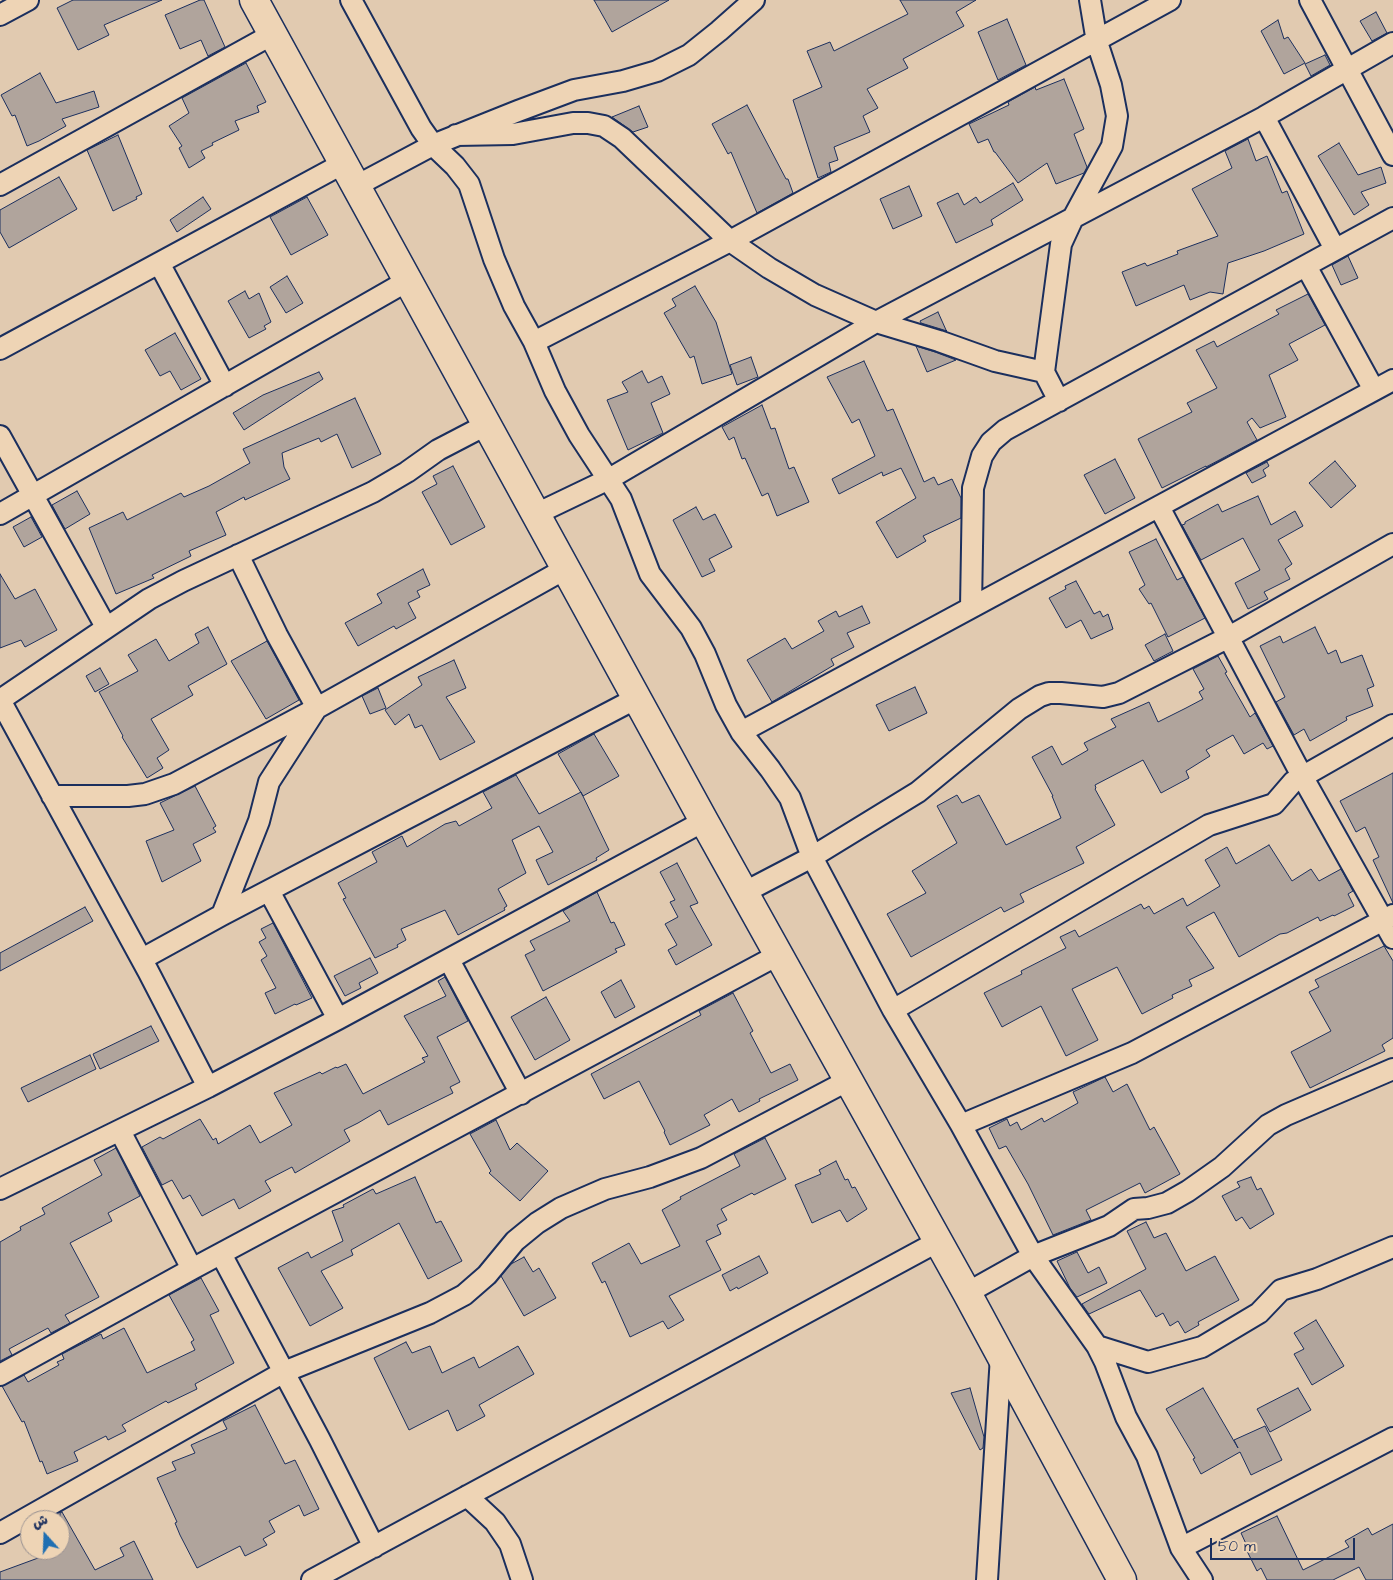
<!DOCTYPE html>
<meta charset="utf-8">
<style>
body{margin:0}
#map{position:relative;width:1393px;height:1580px;overflow:hidden;background:#e1cab0;font-family:"Architects Daughter","Playpen Sans Arabic",sans-serif}
canvas{display:block}
.north{position:absolute;left:20px;top:1510px;width:50px;height:50px;box-sizing:border-box;background:#eed4b5;border:1px solid #9a9292;border-radius:50%;rotate:340deg;font-size:14px;font-weight:700;line-height:20px;text-align:center;color:#1b2f5e}
.north::after{content:'';display:block;margin:auto;width:18px;height:22px;background:#1f6fb2;clip-path:polygon(50% 0,100% 100%,50% 72%,0 100%)}
.scale{position:absolute;left:1210px;top:1538px;width:145px;height:22px;box-sizing:border-box;border:2px solid #1b2f5e;border-top:0;padding-left:6px;font-size:15px;line-height:18px;white-space:nowrap;color:#1b2f5e;-webkit-text-stroke:4px #eed4b5;paint-order:stroke}
</style>
<div id="map">
<canvas width="1393" height="1580"></canvas>
<div class="north">ش</div>
<div class="scale">50 m</div>
</div>
<script>
const g = document.querySelector('canvas').getContext('2d');
g.lineJoin = 'round';
function fillPath(path, color) {
  g.fillStyle = color;
  g.fill(path, 'evenodd');
}
function toPath(rows) {
  const path = new Path2D();
  for (const r of rows) {
    path.moveTo(r[0], r[1]);
    for (let i = 2; i < r.length; i += 2) path.lineTo(r[i], r[i + 1]);
  }
  return path;
}
function trace(path, color, width, dash) {
  g.strokeStyle = color;
  g.lineWidth = width;
  g.lineCap = dash ? 'butt' : 'round';
  g.setLineDash(dash || []);
  g.stroke(path);
}
const building = toPath([
 [73,0,162,0,104,25,109,35,78,50,57,8,73,0],
 [200,0,204,0,225,47,208,56,201,40,180,49,165,15,200,0],
 [594,0,669,0,612,32,594,0],
 [900,0,976,0,956,12,964,26,903,59,908,68,867,89,878,108,863,116,870,132,834,147,838,160,829,163,831,172,818,178,793,100,822,87,807,51,830,42,834,51,908,14,900,0],
 [1376,12,1387,33,1372,41,1360,21,1376,12],
 [1007,19,1026,65,998,80,978,32,1007,19],
 [1278,20,1284,39,1288,37,1305,63,1284,74,1261,31,1278,20],
 [1325,55,1330,65,1311,76,1305,64,1325,55],
 [246,63,266,102,257,106,259,112,235,121,239,130,212,143,213,145,201,151,205,158,189,168,179,148,182,146,169,126,189,113,182,98,246,63],
 [40,73,56,103,94,91,99,107,62,119,66,126,39,141,27,146,15,115,12,116,1,95,40,73],
 [1064,79,1084,129,1074,134,1087,167,1084,173,1056,184,1047,163,1018,183,995,152,994,152,988,139,978,143,969,124,1009,105,1008,102,1035,87,1036,90,1064,79],
 [747,105,786,179,788,179,793,193,757,213,731,152,728,154,712,124,747,105],
 [639,106,648,127,633,132,612,117,639,106],
 [118,135,142,194,136,197,137,199,113,211,87,150,118,135],
 [1248,139,1256,161,1267,156,1282,193,1287,191,1304,234,1264,251,1228,263,1223,294,1210,292,1190,300,1184,285,1136,306,1122,272,1145,263,1147,266,1178,254,1177,251,1218,236,1192,189,1232,168,1225,151,1248,139],
 [1339,143,1358,175,1381,167,1386,183,1361,192,1369,205,1354,215,1318,156,1339,143],
 [59,177,77,209,9,248,0,232,0,210,59,177],
 [1013,183,1023,200,991,220,993,225,956,243,937,203,958,193,964,205,976,197,980,203,1013,183],
 [909,186,922,216,893,229,880,199,909,186],
 [203,197,211,209,177,232,170,220,203,197],
 [307,197,328,235,291,255,270,217,307,197],
 [1348,256,1358,278,1341,285,1332,265,1348,256],
 [287,276,303,303,286,313,270,287,287,276],
 [695,286,716,322,732,374,702,384,694,356,690,358,664,313,676,306,672,299,695,286],
 [245,291,249,299,259,293,271,322,264,326,266,329,249,338,228,301,245,291],
 [1308,294,1325,325,1289,344,1298,360,1269,375,1286,417,1260,428,1252,418,1247,422,1257,440,1206,467,1206,466,1162,488,1138,439,1192,412,1187,403,1217,388,1196,350,1214,341,1217,347,1279,314,1276,310,1308,294],
 [938,312,946,330,947,331,921,323,920,321,938,312],
 [175,333,201,379,181,390,170,371,160,376,145,350,175,333],
 [916,346,935,352,956,360,927,372,916,346],
 [751,357,758,377,737,385,730,365,751,357],
 [864,361,887,411,893,409,924,482,934,477,938,485,952,479,961,498,961,518,923,536,926,541,897,558,876,522,916,498,901,468,883,476,882,472,839,494,832,479,875,456,859,419,852,423,827,377,864,361],
 [642,371,648,383,662,376,670,394,651,403,663,433,628,450,607,400,628,392,622,382,642,371],
 [319,372,323,379,244,430,233,413,263,395,319,372],
 [355,398,381,454,352,468,337,434,321,442,319,438,282,453,284,467,290,479,245,500,244,497,216,512,226,535,189,551,191,556,152,575,154,578,116,594,89,528,123,512,127,520,181,493,184,497,209,486,250,463,243,449,355,398],
 [762,405,771,429,775,428,789,469,794,467,809,502,777,516,768,493,762,496,745,458,742,459,734,437,729,440,722,427,762,405],
 [1115,459,1135,498,1105,514,1084,475,1115,459],
 [1335,461,1356,486,1331,508,1309,483,1335,461],
 [1267,462,1269,466,1263,470,1266,476,1252,483,1246,473,1267,462],
 [453,466,485,527,451,545,422,492,437,484,433,476,453,466],
 [77,491,90,514,65,529,52,505,77,491],
 [1258,496,1271,525,1295,511,1303,526,1278,540,1292,564,1285,569,1290,579,1264,592,1268,599,1248,609,1235,583,1260,570,1243,538,1201,560,1182,525,1185,524,1185,522,1218,504,1222,512,1258,496],
 [696,507,703,520,715,514,732,547,709,559,715,571,702,577,673,520,696,507],
 [31,517,42,537,24,547,13,527,31,517],
 [1156,539,1177,580,1183,577,1205,618,1168,637,1151,603,1149,604,1139,589,1145,585,1129,552,1156,539],
 [423,569,430,585,417,591,420,597,408,603,416,618,396,629,394,626,358,646,345,623,382,603,377,594,423,569],
 [0,574,15,599,35,589,57,630,25,647,21,640,0,648,0,574],
 [1076,581,1094,614,1100,611,1103,617,1108,614,1113,629,1091,639,1081,620,1066,628,1049,598,1066,589,1065,586,1076,581],
 [862,606,870,623,847,633,854,647,831,659,834,665,772,702,747,660,785,638,792,649,824,631,818,621,836,611,839,617,862,606],
 [208,627,227,664,188,686,193,695,151,719,169,750,157,758,163,768,147,778,122,737,123,736,99,692,138,671,128,655,156,639,169,661,199,643,195,634,208,627],
 [1315,627,1328,654,1336,650,1341,663,1362,655,1374,686,1367,689,1373,706,1346,717,1347,720,1310,741,1304,729,1294,735,1276,702,1285,697,1260,646,1280,636,1283,643,1315,627],
 [1165,634,1173,651,1154,661,1145,645,1165,634],
 [267,641,299,700,266,719,231,661,267,641],
 [1218,656,1227,672,1225,673,1250,717,1255,713,1273,746,1267,749,1263,743,1244,754,1233,735,1206,750,1210,756,1186,771,1189,778,1161,793,1143,760,1095,785,1096,788,1095,789,1115,825,1076,847,1084,863,1020,894,1024,902,1004,912,1001,907,911,957,887,914,926,893,912,871,957,843,937,806,957,795,962,803,979,795,1006,845,1061,818,1052,796,1053,796,1032,757,1052,746,1062,765,1088,750,1084,743,1116,727,1111,719,1149,702,1158,722,1186,708,1203,699,1199,692,1204,689,1193,669,1218,656],
 [454,660,466,688,446,697,475,742,440,760,422,725,415,728,409,714,395,725,385,710,422,685,418,677,454,660],
 [100,668,109,684,95,692,86,676,100,668],
 [915,687,927,713,889,731,876,705,915,687],
 [378,688,386,708,370,714,362,696,378,688],
 [594,734,619,776,583,796,558,754,594,734],
 [1393,773,1393,903,1373,860,1379,857,1365,827,1356,832,1340,801,1393,773],
 [516,775,539,814,581,792,609,850,596,858,597,860,548,885,536,860,553,852,539,826,512,840,526,873,498,889,507,906,504,908,505,910,458,935,445,910,401,929,406,940,397,945,398,947,375,958,343,899,346,898,338,883,377,862,372,852,402,836,407,847,445,824,456,821,459,826,492,808,483,792,516,775],
 [195,786,216,826,213,828,216,832,193,844,201,861,162,882,146,841,174,830,160,803,195,786],
 [1269,845,1292,881,1311,869,1319,881,1341,869,1353,891,1348,894,1354,906,1334,916,1333,915,1320,921,1318,917,1287,933,1280,934,1239,957,1214,912,1186,927,1214,968,1189,980,1192,986,1172,995,1173,998,1142,1014,1117,967,1072,989,1098,1040,1066,1056,1041,1006,1002,1027,984,993,1022,974,1021,971,1066,948,1060,937,1075,930,1079,937,1141,904,1144,909,1149,906,1154,914,1183,898,1187,906,1220,886,1205,860,1227,847,1236,864,1269,845],
 [677,863,698,903,690,906,712,945,676,965,668,950,677,945,665,924,678,917,670,902,675,900,660,872,677,863],
 [597,892,611,923,614,922,625,945,615,949,617,952,543,991,525,955,535,950,530,941,570,921,563,911,597,892],
 [85,907,93,921,0,971,0,953,85,907],
 [273,923,312,998,296,1005,295,1004,275,1014,265,993,276,988,261,960,267,956,259,942,266,938,261,929,273,923],
 [1384,946,1393,961,1393,1038,1382,1045,1385,1051,1310,1088,1291,1052,1331,1031,1309,992,1319,987,1315,980,1384,946],
 [370,958,378,973,359,983,361,988,345,996,334,976,370,958],
 [445,977,468,1021,437,1037,460,1082,450,1087,453,1093,388,1125,380,1110,358,1123,344,1130,350,1141,295,1173,292,1167,265,1181,271,1191,239,1209,234,1199,202,1216,190,1195,183,1199,172,1180,162,1185,142,1147,160,1137,163,1139,200,1119,213,1140,216,1138,218,1144,250,1125,260,1143,292,1125,274,1093,320,1072,322,1074,336,1067,337,1068,346,1064,363,1094,425,1062,422,1058,428,1056,404,1016,446,996,438,981,445,977],
 [621,980,635,1007,615,1018,601,992,621,980],
 [733,993,753,1031,750,1033,771,1073,790,1064,798,1080,759,1099,760,1101,739,1112,732,1099,704,1115,710,1125,670,1145,664,1132,665,1131,639,1081,604,1099,591,1074,701,1015,699,1011,733,993],
 [546,997,570,1040,535,1060,511,1017,546,997],
 [151,1026,159,1041,100,1069,93,1054,151,1026],
 [90,1055,96,1069,28,1102,21,1088,90,1055],
 [1105,1077,1113,1092,1127,1084,1150,1130,1154,1127,1180,1174,1145,1193,1140,1183,1086,1210,1091,1220,1053,1235,1028,1184,1006,1146,999,1149,989,1128,1007,1119,1010,1126,1017,1122,1021,1130,1042,1118,1044,1122,1078,1103,1073,1092,1105,1077],
 [496,1120,510,1150,517,1143,548,1171,520,1201,489,1173,491,1171,470,1134,496,1120],
 [765,1138,786,1179,754,1195,752,1193,721,1209,727,1220,717,1225,721,1234,706,1241,721,1270,669,1296,684,1320,668,1329,663,1321,630,1337,605,1281,602,1283,592,1263,629,1243,641,1264,680,1246,662,1210,681,1199,680,1197,740,1166,734,1154,765,1138],
 [116,1148,140,1196,108,1213,112,1221,70,1243,99,1297,65,1315,70,1323,51,1333,48,1328,9,1349,12,1355,0,1361,0,1242,21,1230,20,1227,45,1214,42,1208,102,1175,94,1160,116,1148],
 [836,1161,845,1180,848,1179,852,1188,855,1187,867,1209,847,1222,840,1210,812,1223,795,1185,821,1174,819,1170,836,1161],
 [415,1177,436,1223,441,1221,462,1261,428,1279,399,1223,351,1250,353,1255,321,1271,343,1308,310,1326,278,1268,308,1252,311,1258,343,1241,332,1211,344,1207,343,1205,373,1189,376,1194,415,1177],
 [1251,1177,1257,1190,1261,1188,1274,1214,1250,1229,1242,1217,1236,1221,1222,1196,1240,1187,1237,1182,1251,1177],
 [1146,1222,1154,1238,1166,1233,1186,1271,1215,1256,1239,1300,1198,1322,1199,1325,1185,1333,1178,1321,1170,1326,1163,1313,1156,1317,1140,1290,1089,1314,1082,1304,1146,1269,1127,1231,1146,1222],
 [1077,1252,1088,1273,1099,1267,1107,1283,1077,1297,1070,1288,1057,1261,1077,1252],
 [759,1256,768,1273,738,1289,737,1287,730,1291,722,1275,759,1256],
 [524,1257,533,1272,539,1268,556,1298,524,1316,501,1276,511,1264,524,1257],
 [201,1278,219,1311,210,1315,234,1363,195,1384,197,1389,168,1403,166,1401,122,1425,126,1431,108,1440,106,1436,74,1452,78,1461,47,1474,42,1461,40,1462,24,1421,22,1422,2,1386,24,1375,28,1382,59,1365,57,1362,64,1359,62,1354,101,1334,103,1339,124,1328,147,1373,195,1350,191,1342,194,1340,169,1295,201,1278],
 [1316,1320,1344,1366,1312,1385,1294,1354,1304,1349,1294,1333,1316,1320],
 [406,1342,412,1353,430,1346,442,1373,474,1357,479,1368,518,1346,534,1374,479,1405,485,1416,457,1431,448,1410,409,1430,374,1358,406,1342],
 [970,1388,984,1437,983,1448,980,1450,951,1393,970,1388],
 [1203,1388,1238,1448,1234,1440,1265,1426,1282,1460,1251,1475,1240,1452,1201,1474,1193,1459,1195,1458,1166,1409,1203,1388],
 [1298,1388,1311,1410,1270,1432,1257,1409,1298,1388],
 [255,1405,285,1464,295,1460,319,1509,304,1516,299,1505,269,1521,275,1532,263,1539,267,1545,245,1556,240,1546,197,1568,180,1535,175,1523,177,1522,157,1478,176,1470,172,1462,195,1453,191,1445,227,1429,223,1421,255,1405],
 [62,1512,95,1570,124,1556,120,1548,134,1541,153,1580,0,1580,0,1572,49,1554,47,1550,60,1550,60,1513,62,1512],
 [1277,1516,1303,1570,1349,1547,1345,1541,1368,1528,1372,1535,1393,1524,1393,1580,1366,1580,1359,1567,1333,1580,1267,1580,1261,1568,1257,1571,1245,1547,1247,1546,1241,1533,1277,1516]
]);
const street = toPath([
 [351,0,421,128,433,145,455,166,469,184,494,259,514,306,534,342,555,391,579,435,621,499,650,574,691,628,705,654,726,705,741,732,770,769,790,798,812,857,893,1010,961,1125,1033,1256,1097,1346,1105,1362,1126,1417,1147,1456,1181,1548,1202,1580],
 [1310,0,1393,155],
 [0,15,28,0],
 [1264,117,1335,249],
 [456,135,513,134,573,123,588,123,604,126,622,138,730,241,769,268,815,295,876,322,939,341,995,361,1044,372],
 [0,185,273,34],
 [356,186,433,145,518,111,574,90,623,81,657,71,689,55,719,31,754,0],
 [159,263,225,386],
 [1306,266,1374,390],
 [534,342,730,241,1170,0],
 [0,349,344,163],
 [1059,401,1044,372,1061,244,1073,218,1112,146,1117,116,1111,85,1097,42,1090,0],
 [0,436,106,627],
 [1159,507,1302,776,1393,938],
 [0,514,409,280],
 [536,514,609,479,876,322,1264,117,1393,43],
 [238,555,277,635,317,708],
 [971,607,973,488,982,456,991,442,1005,430,1393,218],
 [741,732,1393,380],
 [52,796,128,796,145,794,174,784,317,708,565,569],
 [269,891,338,1019],
 [743,893,812,857,918,792,1019,709,1040,696,1049,693,1061,693,1103,697,1119,693,1229,637,1393,544],
 [222,915,259,821,269,782,316,709],
 [142,959,222,915,637,698],
 [449,960,521,1094],
 [893,1010,1209,825,1274,804,1293,782,1393,725],
 [208,1087,148,971,0,700,149,599,183,581,373,492,407,472,438,450,486,425],
 [961,1125,1132,1053,1393,915],
 [120,1131,192,1269],
 [0,1189,208,1087,338,1019,704,821],
 [221,1254,320,1440,374,1547],
 [967,1293,1033,1256,1109,1226,1134,1209,1148,1208,1167,1203,1188,1191,1222,1167,1268,1125,1286,1115,1393,1069],
 [1097,1346,1148,1362,1202,1347,1259,1313,1281,1290,1317,1279,1393,1247],
 [0,1375,192,1269,778,955],
 [467,1496,495,1522,510,1544,522,1580],
 [0,1533,284,1372,430,1313,464,1295,487,1275,515,1241,537,1223,561,1208,605,1189,650,1177,701,1158,849,1080],
 [1181,1548,1393,1438],
 [312,1580,937,1242],
 [987,1580,1001,1356]
]);
const secondary = toPath([
 [254,0,704,821,967,1293,1122,1580]
]);
fillPath(building, '#b0a49c');
trace(building, '#1b2f5e', 1);
trace(street, '#1b2f5e', 24);
trace(secondary, '#1b2f5e', 31);
trace(street, '#eed4b5', 20);
trace(secondary, '#eed4b5', 28);
</script>
